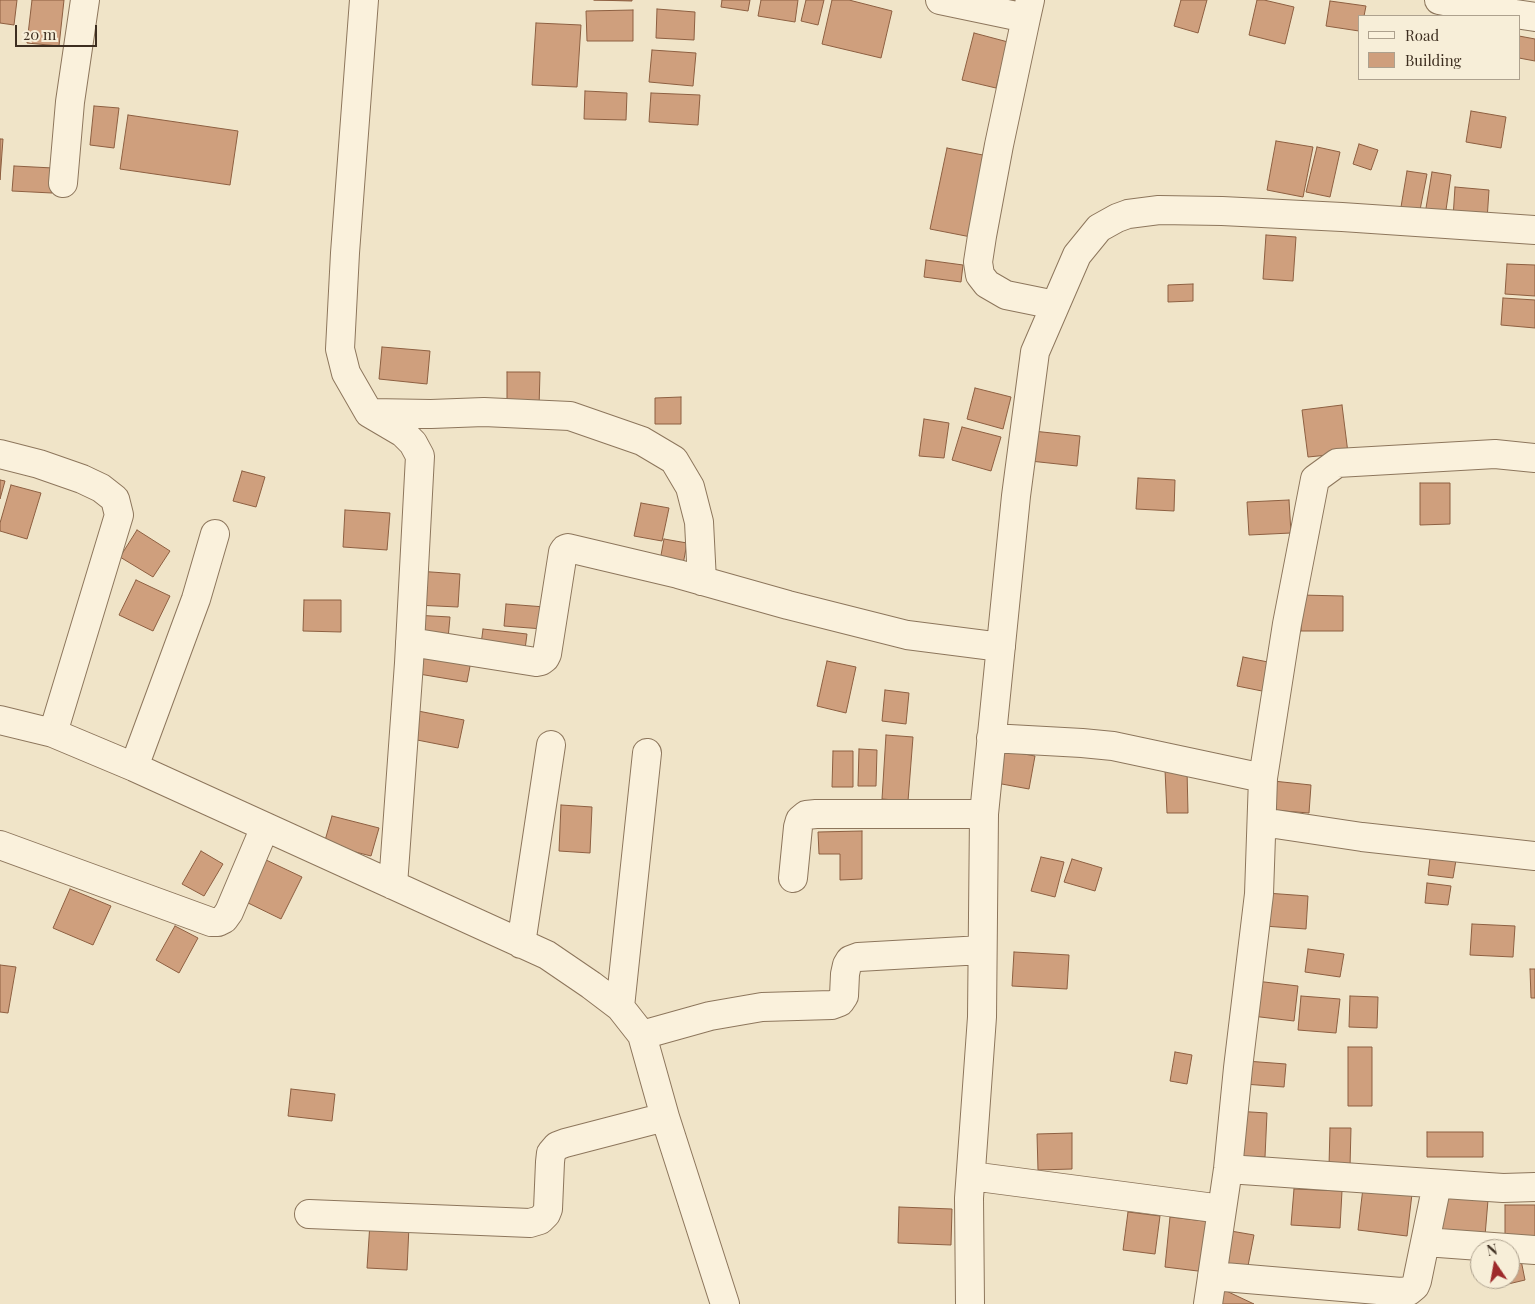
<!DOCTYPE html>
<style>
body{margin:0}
#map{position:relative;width:1535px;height:1304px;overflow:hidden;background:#f0e4c8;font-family:"Playfair Display",serif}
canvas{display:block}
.legend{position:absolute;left:1358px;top:15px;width:162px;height:65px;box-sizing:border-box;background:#f7eed8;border:1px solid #ada18e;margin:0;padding:6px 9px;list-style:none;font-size:15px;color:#3d2e20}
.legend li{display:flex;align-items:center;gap:10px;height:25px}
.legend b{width:25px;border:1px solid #ada18e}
.north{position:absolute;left:1470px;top:1239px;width:50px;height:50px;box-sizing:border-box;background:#f7eed8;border:1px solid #ada18e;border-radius:50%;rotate:348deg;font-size:14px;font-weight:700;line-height:20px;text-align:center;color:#3d2e20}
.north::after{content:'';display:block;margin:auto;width:18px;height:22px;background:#9e2a2b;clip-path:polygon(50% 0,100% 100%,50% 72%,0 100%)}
.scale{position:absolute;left:15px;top:25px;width:82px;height:22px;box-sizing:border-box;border:2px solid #3d2e20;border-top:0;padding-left:6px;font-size:15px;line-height:18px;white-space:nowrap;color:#3d2e20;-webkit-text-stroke:4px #f7eed8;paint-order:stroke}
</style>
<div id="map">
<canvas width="1535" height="1304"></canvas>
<ul class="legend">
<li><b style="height:6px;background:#faf1dc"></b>Road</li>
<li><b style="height:14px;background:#cf9f7d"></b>Building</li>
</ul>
<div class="north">N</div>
<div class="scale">20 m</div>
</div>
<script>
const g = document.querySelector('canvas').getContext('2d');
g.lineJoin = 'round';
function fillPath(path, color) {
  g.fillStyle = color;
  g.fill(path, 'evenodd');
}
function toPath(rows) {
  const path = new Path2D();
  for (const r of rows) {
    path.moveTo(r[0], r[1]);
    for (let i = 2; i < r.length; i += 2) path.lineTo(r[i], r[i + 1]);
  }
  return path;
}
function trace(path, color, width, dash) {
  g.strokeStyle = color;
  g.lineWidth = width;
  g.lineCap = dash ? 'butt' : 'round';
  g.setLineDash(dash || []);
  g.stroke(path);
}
const building = toPath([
 [0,0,17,0,14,25,0,23,0,0],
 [32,0,64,0,59,46,27,43,32,0],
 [594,0,632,0,632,1,594,0],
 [722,0,750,0,748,11,721,7,722,0],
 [761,0,798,0,795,22,758,16,761,0],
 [806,0,824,0,818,25,801,21,806,0],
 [832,0,849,0,892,11,881,58,822,44,832,0],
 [1181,0,1207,0,1198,33,1174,26,1181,0],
 [1257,0,1264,0,1294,7,1285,44,1249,35,1257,0],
 [1330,1,1366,6,1364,16,1359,16,1359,31,1326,26,1330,1],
 [657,9,695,12,694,40,656,38,657,9],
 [633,10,633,41,587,41,586,11,633,10],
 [536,23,581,25,577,87,532,85,536,23],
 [974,33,1008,42,996,88,962,80,974,33],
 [1519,36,1535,39,1535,61,1519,58,1519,36],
 [652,50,696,53,693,86,649,82,652,50],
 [585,91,627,93,626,120,584,119,585,91],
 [651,93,700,95,698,125,649,122,651,93],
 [94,106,119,108,114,148,90,145,94,106],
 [1471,111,1506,117,1501,148,1466,142,1471,111],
 [128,115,238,131,230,185,120,169,128,115],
 [0,139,3,139,0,180,0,139],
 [1276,141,1313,147,1303,197,1267,190,1276,141],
 [1359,144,1378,150,1371,170,1353,164,1359,144],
 [1317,147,1340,152,1330,197,1306,192,1317,147],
 [947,148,988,156,971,237,930,229,947,148],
 [14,166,53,168,52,193,12,191,14,166],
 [1407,171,1427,174,1420,210,1401,207,1407,171],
 [1432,172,1451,175,1445,217,1425,214,1432,172],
 [1455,187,1489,190,1487,220,1453,218,1455,187],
 [1266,235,1296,237,1293,281,1263,279,1266,235],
 [926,260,963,265,961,282,924,277,926,260],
 [1507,264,1535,265,1535,296,1505,294,1507,264],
 [1193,284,1193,301,1168,302,1168,285,1193,284],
 [1503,298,1535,300,1535,328,1501,325,1503,298],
 [382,347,430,351,427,384,379,379,382,347],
 [507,372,540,372,539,408,507,408,507,372],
 [975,388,1011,397,1003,429,967,419,975,388],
 [681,397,681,424,655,424,655,398,681,397],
 [1342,405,1348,453,1308,457,1302,410,1342,405],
 [924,419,949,423,944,458,919,456,924,419],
 [962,427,1001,437,991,471,952,460,962,427],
 [1033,431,1080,436,1077,466,1030,461,1033,431],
 [242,471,265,477,256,507,233,501,242,471],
 [1138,478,1175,480,1174,511,1136,509,1138,478],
 [0,480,5,481,0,499,0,480],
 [1420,483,1450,483,1450,524,1420,525,1420,483],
 [11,485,41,493,27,539,0,531,0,523,11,485],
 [1289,500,1291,533,1249,535,1247,502,1289,500],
 [641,503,669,508,662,541,634,536,641,503],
 [345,510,390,513,387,550,343,547,345,510],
 [137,530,170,551,153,577,120,557,137,530],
 [664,539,687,543,682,570,659,566,664,539],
 [417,571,460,574,458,607,415,605,417,571],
 [136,580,170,596,153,631,119,615,136,580],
 [1301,595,1343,596,1343,631,1301,631,1301,595],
 [304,600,341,600,341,632,303,631,304,600],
 [506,604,545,607,543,629,504,626,506,604],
 [414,615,450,617,448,639,412,637,414,615],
 [483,629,527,634,524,657,480,652,483,629],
 [416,652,471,661,467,682,413,673,416,652],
 [1243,657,1273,663,1267,692,1237,686,1243,657],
 [827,661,856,667,846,713,817,706,827,661],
 [885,690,909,693,906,724,882,721,885,690],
 [413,710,464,720,458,748,407,738,413,710],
 [886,735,913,737,908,801,882,799,886,735],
 [859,749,877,750,876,786,858,786,859,749],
 [997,749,1035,756,1029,789,991,782,997,749],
 [833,751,853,751,853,787,832,787,833,751],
 [1187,769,1188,813,1167,813,1165,770,1187,769],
 [1273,781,1311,785,1309,813,1271,810,1273,781],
 [561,805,592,807,590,853,559,851,561,805],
 [332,816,379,828,371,856,324,844,332,816],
 [862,831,862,879,840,880,840,854,819,854,818,832,862,831],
 [201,851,223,864,204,896,182,884,201,851],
 [1041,857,1064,862,1055,897,1031,891,1041,857],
 [1430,858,1456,860,1453,878,1428,875,1430,858],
 [264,859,302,877,281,919,244,901,264,859],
 [1072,859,1102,868,1095,891,1064,882,1072,859],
 [1427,883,1451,886,1448,905,1425,903,1427,883],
 [70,889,111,906,93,945,53,928,70,889],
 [1266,893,1308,896,1306,929,1264,926,1266,893],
 [1472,924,1515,926,1513,957,1470,955,1472,924],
 [175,926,198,938,179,973,156,960,175,926],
 [1308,949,1344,954,1340,977,1305,972,1308,949],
 [1014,952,1069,955,1067,989,1012,986,1014,952],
 [0,965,16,967,8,1013,0,1012,0,965],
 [1530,969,1535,969,1535,998,1531,998,1530,969],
 [1256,981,1298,986,1294,1021,1252,1016,1256,981],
 [1301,996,1340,999,1336,1033,1298,1030,1301,996],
 [1350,996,1378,997,1377,1028,1349,1027,1350,996],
 [1348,1047,1372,1047,1372,1106,1348,1106,1348,1047],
 [1175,1052,1192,1055,1187,1084,1170,1081,1175,1052],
 [1246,1061,1286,1064,1284,1087,1244,1084,1246,1061],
 [291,1089,335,1094,332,1121,288,1116,291,1089],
 [1235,1111,1267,1113,1265,1157,1233,1156,1235,1111],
 [1330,1128,1351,1128,1350,1167,1329,1166,1330,1128],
 [1427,1132,1483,1132,1483,1157,1427,1157,1427,1132],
 [1072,1133,1072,1169,1038,1170,1037,1134,1072,1133],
 [1363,1188,1412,1194,1407,1236,1358,1230,1363,1188],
 [1294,1189,1342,1191,1340,1228,1291,1225,1294,1189],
 [1443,1196,1488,1200,1485,1236,1440,1233,1443,1196],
 [1505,1205,1535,1205,1535,1238,1505,1239,1505,1205],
 [899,1207,952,1209,951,1245,898,1243,899,1207],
 [1128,1212,1160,1216,1155,1254,1123,1250,1128,1212],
 [1170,1217,1212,1222,1206,1272,1165,1267,1170,1217],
 [370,1223,409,1226,407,1270,367,1268,370,1223],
 [1225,1230,1254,1235,1247,1271,1218,1266,1225,1230],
 [1520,1255,1525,1280,1504,1285,1502,1279,1510,1279,1510,1257,1520,1255],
 [1222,1289,1254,1304,1215,1304,1222,1289]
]);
const minor = toPath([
 [364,0,345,253,340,349,346,373,369,413,403,433,413,443,420,456,409,663,393,885],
 [940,0,1026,18,1030,0],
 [1439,0,1502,12,1535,17],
 [1026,18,999,145,982,236,978,262,980,275,987,284,1006,295,1055,305],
 [63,183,70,102,85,0],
 [371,413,431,414,484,412,570,416,642,441,674,460,690,487,699,522,702,581],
 [0,454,39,464,82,479,101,488,115,499,119,515,53,733],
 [410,642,536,662,541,661,545,658,547,654,563,552,565,549,568,548,678,574,788,605,907,635,1001,647],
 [0,720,53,733,134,767,547,955,591,985,620,1007,642,1035,665,1117,725,1304],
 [991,738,1082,743,1113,746,1263,778],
 [134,767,196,599,215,534],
 [1262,822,1362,837,1535,856],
 [0,845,211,922,218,922,224,919,229,912,265,827],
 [793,878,798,827,800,820,806,815,816,814,984,814],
 [521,944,551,745],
 [620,1007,647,753],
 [642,1035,710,1016,762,1007,832,1005,840,1002,844,996,845,974,847,965,850,960,858,957,982,950],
 [1228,1169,1473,1186,1503,1188,1535,1187],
 [971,1176,1222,1209],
 [309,1214,530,1223,540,1220,546,1214,548,1209,550,1162,551,1153,557,1146,565,1143,665,1117],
 [1425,1242,1535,1250],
 [1212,1276,1401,1292,1409,1291,1415,1286,1417,1281,1437,1184],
 [970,1304,969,1198,982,1017,984,814,1016,496,1035,352,1077,255,1099,228,1117,218,1128,214,1159,210,1222,211,1342,217,1535,230],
 [1208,1304,1228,1169,1238,1068,1259,894,1263,778,1287,624,1315,479,1337,463,1495,454,1535,458]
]);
fillPath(building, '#cf9f7d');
trace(building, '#8d5f41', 1);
trace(minor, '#8d765c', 30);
trace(minor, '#faf1dc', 28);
</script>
